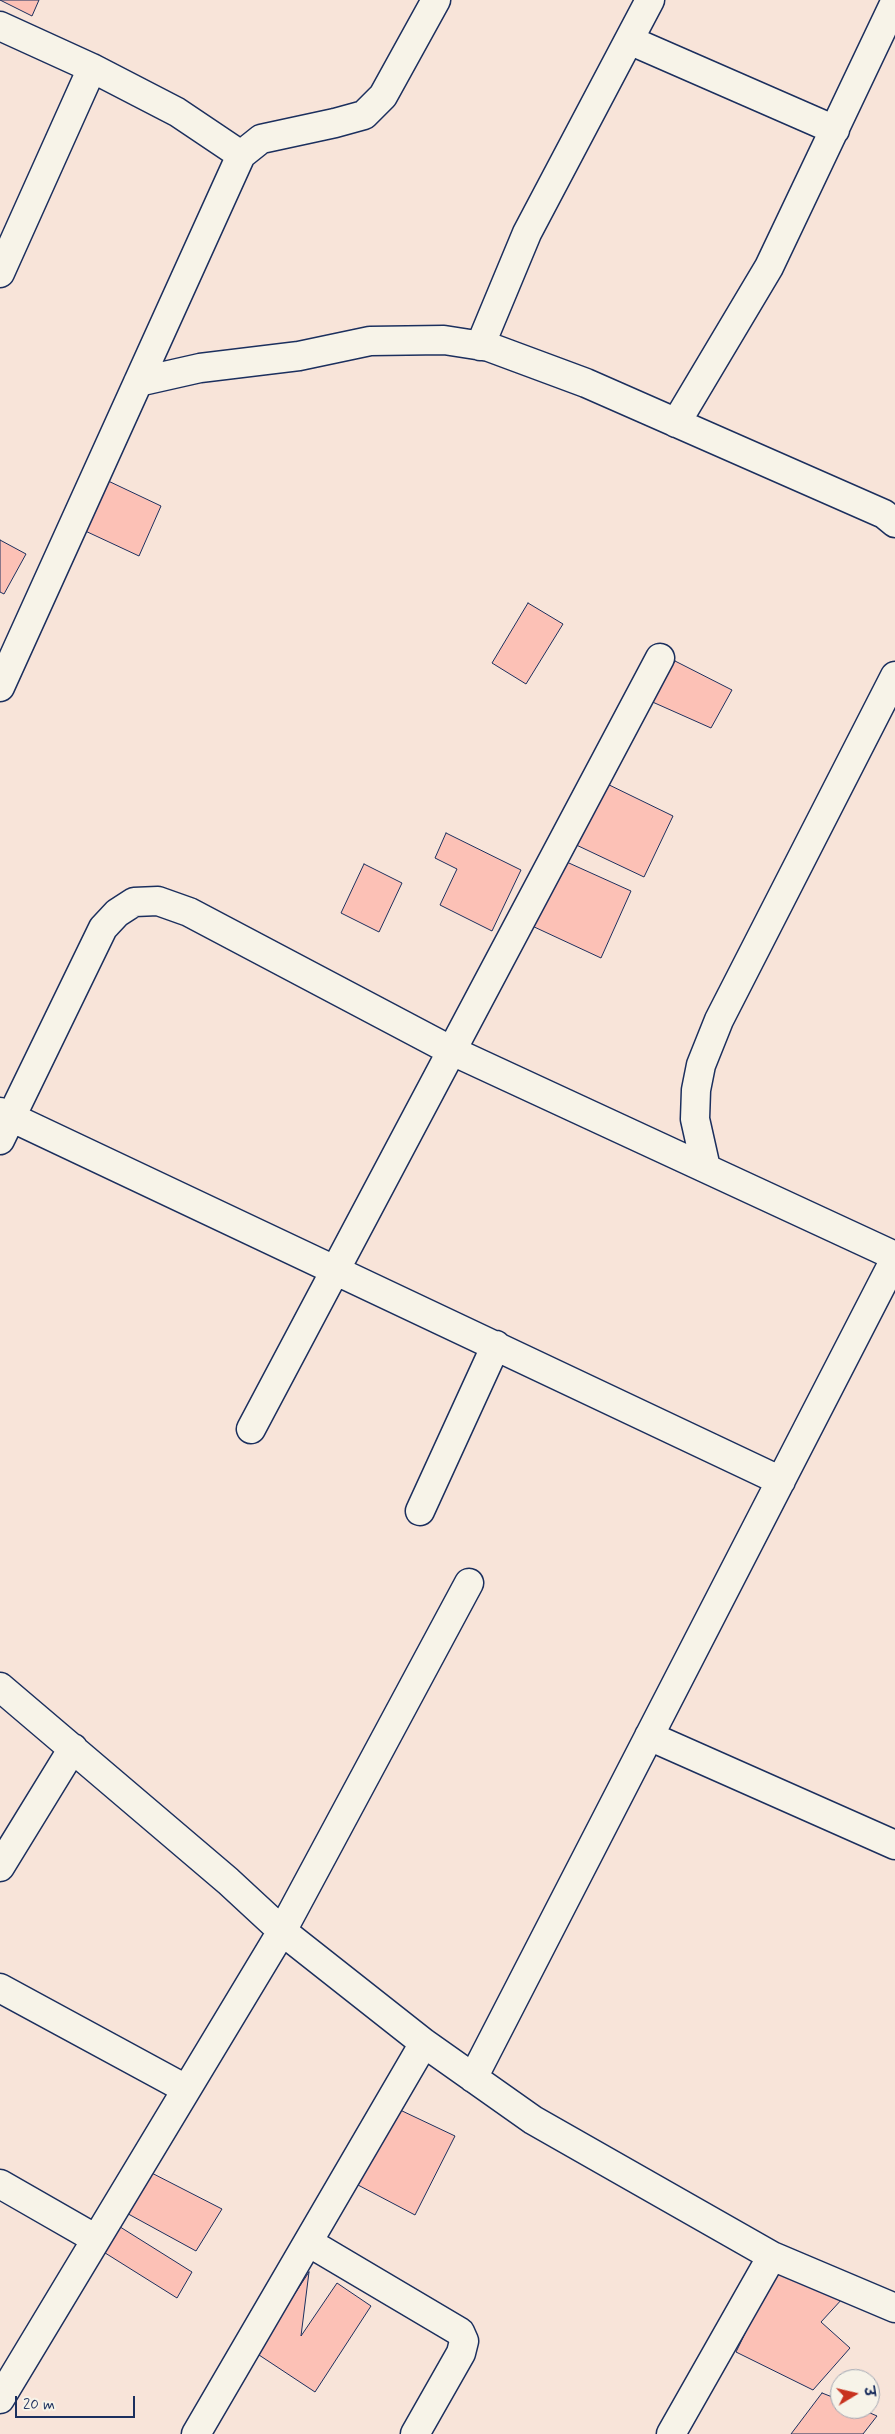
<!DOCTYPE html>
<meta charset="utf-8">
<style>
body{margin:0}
#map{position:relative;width:895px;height:2434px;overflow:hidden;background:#f8e4d9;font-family:Mynerve,"Playpen Sans Deva",sans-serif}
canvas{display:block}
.north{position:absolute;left:830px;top:2369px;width:50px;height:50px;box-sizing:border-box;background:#f7f3e8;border:1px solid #9fa5b1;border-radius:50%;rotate:81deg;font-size:14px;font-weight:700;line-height:20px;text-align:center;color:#1b2f5e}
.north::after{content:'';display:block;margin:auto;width:18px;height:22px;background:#c8321e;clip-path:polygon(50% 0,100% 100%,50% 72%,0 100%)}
.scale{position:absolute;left:15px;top:2396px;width:120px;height:22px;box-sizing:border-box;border:2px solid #1b2f5e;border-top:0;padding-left:6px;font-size:15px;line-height:18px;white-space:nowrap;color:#1b2f5e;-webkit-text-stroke:4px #f7f3e8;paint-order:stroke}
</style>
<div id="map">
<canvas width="895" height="2434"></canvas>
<div class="north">उ</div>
<div class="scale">20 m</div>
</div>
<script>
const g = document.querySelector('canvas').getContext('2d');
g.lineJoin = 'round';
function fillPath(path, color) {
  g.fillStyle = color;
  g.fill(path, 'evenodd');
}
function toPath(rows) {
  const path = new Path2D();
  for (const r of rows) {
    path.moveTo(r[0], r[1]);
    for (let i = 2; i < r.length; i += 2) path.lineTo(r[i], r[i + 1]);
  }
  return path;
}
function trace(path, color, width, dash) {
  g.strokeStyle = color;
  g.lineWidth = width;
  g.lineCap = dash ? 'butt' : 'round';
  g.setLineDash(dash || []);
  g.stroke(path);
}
const building = toPath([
 [0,0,39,0,32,16,0,0],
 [104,479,161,506,139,556,81,529,104,479],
 [0,540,26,554,4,594,0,592,0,540],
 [528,603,563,624,526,684,492,663,528,603],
 [675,661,732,690,711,728,648,700,675,661],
 [599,780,673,816,644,877,570,842,599,780],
 [446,833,521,870,492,931,440,905,457,869,435,858,446,833],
 [560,859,631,891,601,958,530,925,560,859],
 [364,864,402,883,379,932,341,913,364,864],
 [398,2109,455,2136,415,2215,358,2185,398,2109],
 [140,2167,222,2209,196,2251,121,2210,140,2167],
 [117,2225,192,2272,177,2298,102,2251,117,2225],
 [778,2266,843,2298,821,2322,850,2348,813,2390,736,2352,778,2266],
 [309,2272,301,2336,337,2283,371,2306,315,2392,256,2353,309,2272],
 [822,2393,840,2400,840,2409,861,2409,877,2416,863,2434,791,2434,822,2393]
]);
const minor = toPath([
 [0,26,92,68,177,112,241,155],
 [629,40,835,130],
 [0,273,92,68],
 [480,346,527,233,650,0],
 [138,382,200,368,299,356,370,341,444,340,489,347,586,383,884,514,895,523],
 [676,423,769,267,895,2],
 [0,687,241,155,261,139,335,123,364,115,383,96,436,0],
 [0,1112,781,1481],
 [0,1140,103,928,117,913,134,902,158,901,189,912,450,1050,895,1256],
 [706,1168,695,1119,696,1090,701,1065,719,1020,895,676],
 [251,1429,660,658],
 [420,1511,496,1345],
 [0,1687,228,1881,282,1931,424,2043,533,2120,772,2256,895,2308],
 [649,1736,895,1845],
 [0,1867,73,1748],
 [0,1988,186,2089],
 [473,2078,895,1259],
 [0,2184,96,2239],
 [308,2242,460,2332,464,2341,461,2353,415,2434],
 [0,2399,282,1931,469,1583],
 [196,2434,424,2043],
 [671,2434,772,2256]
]);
fillPath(building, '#fcc1b6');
trace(building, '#1b2f5e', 1);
trace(minor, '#1b2f5e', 31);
trace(minor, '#f7f3e8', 28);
</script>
